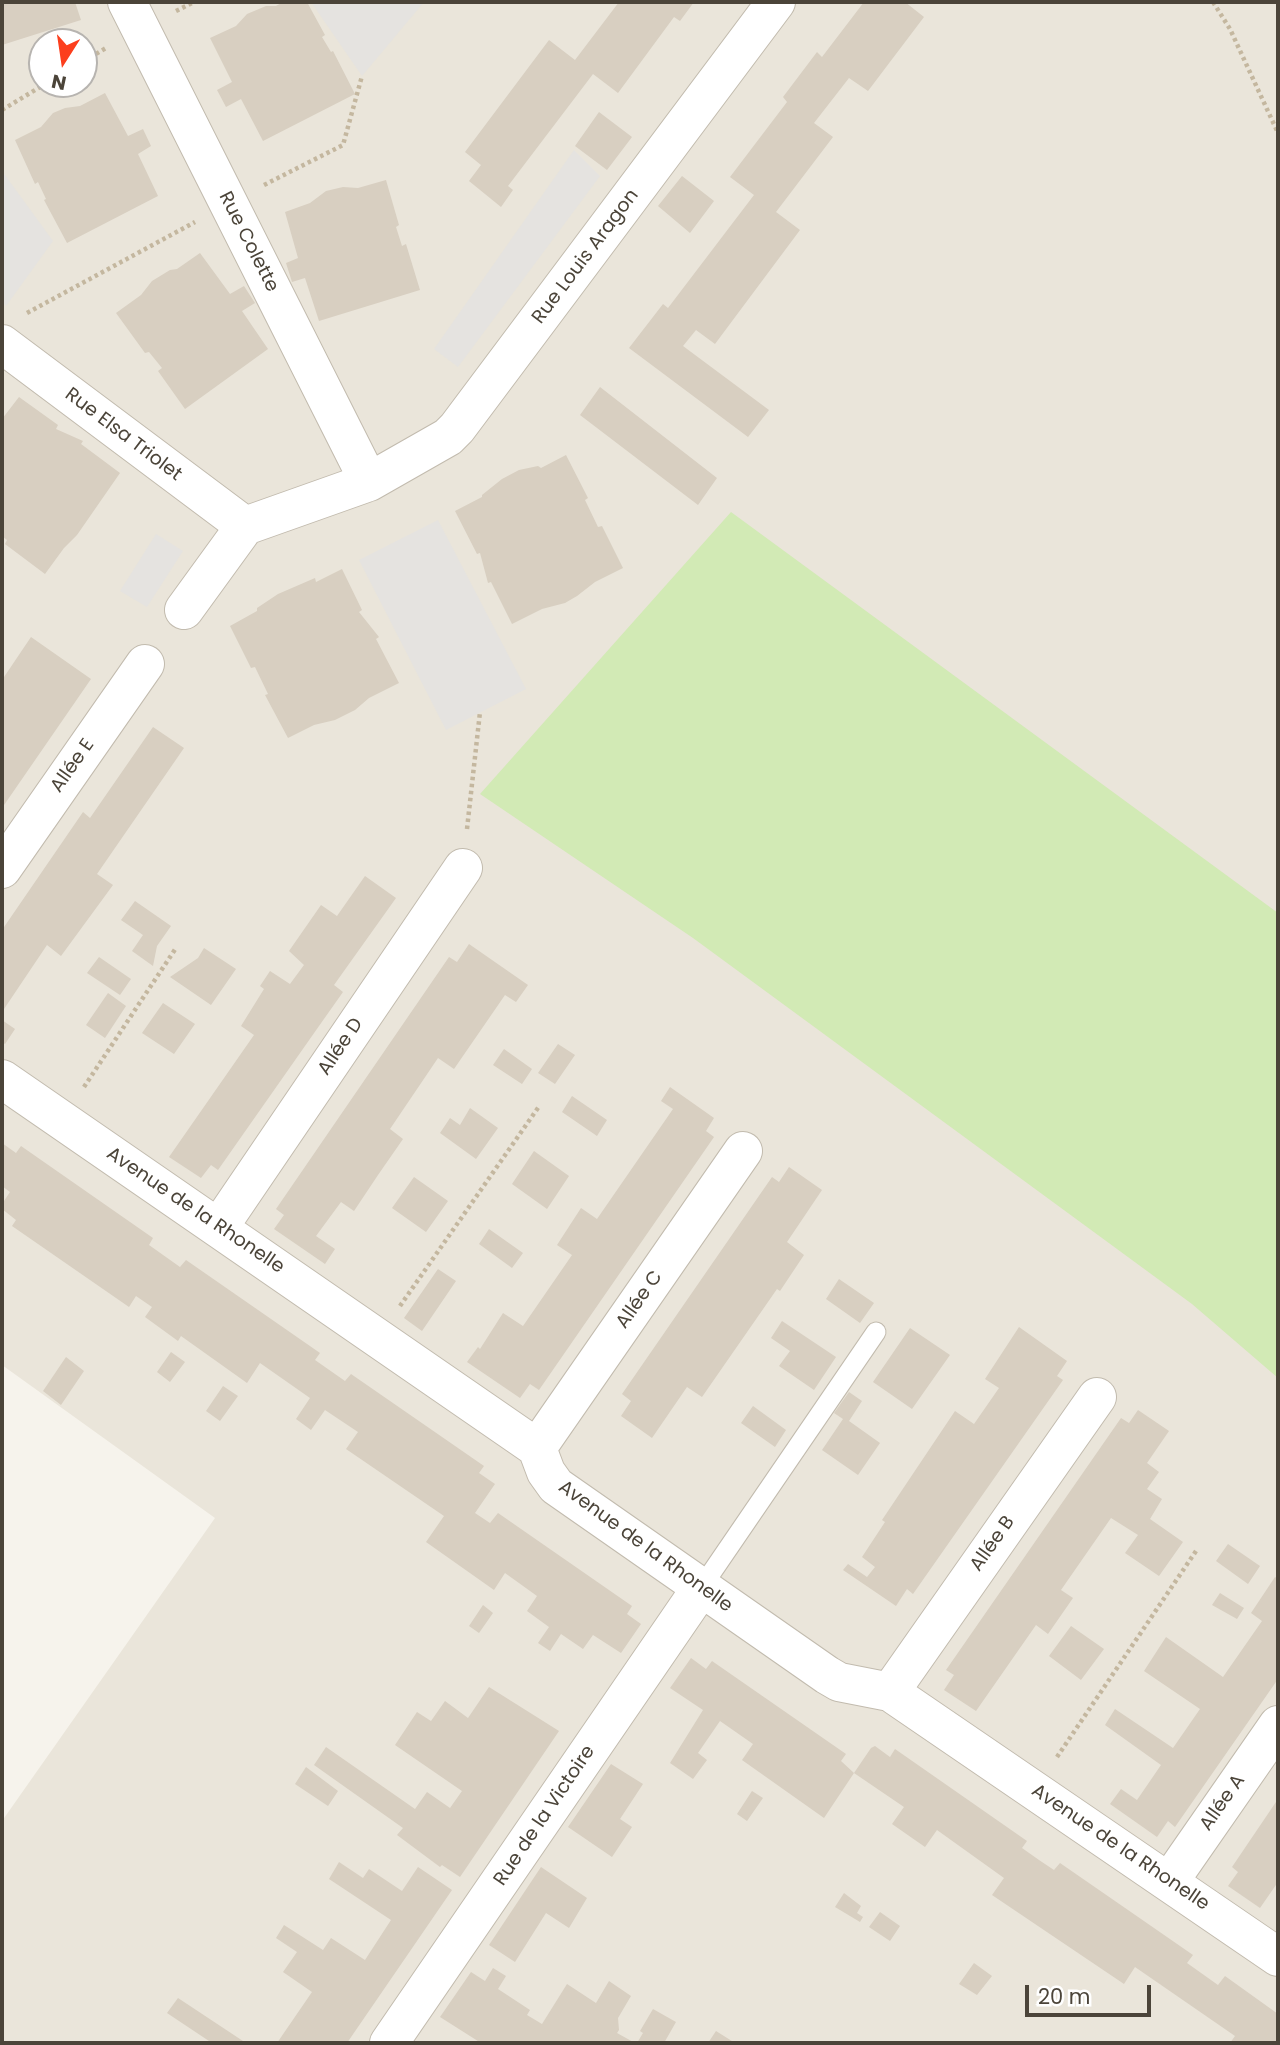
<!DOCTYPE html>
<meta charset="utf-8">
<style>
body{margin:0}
#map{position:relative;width:1280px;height:2045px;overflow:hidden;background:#f6f3ec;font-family:Poppins,sans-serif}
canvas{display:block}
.frame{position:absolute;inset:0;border:4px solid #4b4439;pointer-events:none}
.north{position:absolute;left:28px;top:28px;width:70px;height:70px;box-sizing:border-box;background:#fff;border:2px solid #b7b4b0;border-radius:50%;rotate:192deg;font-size:19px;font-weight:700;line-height:28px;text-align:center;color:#4b4439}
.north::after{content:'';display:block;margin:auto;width:24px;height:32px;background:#fc3f1d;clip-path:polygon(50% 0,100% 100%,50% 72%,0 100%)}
.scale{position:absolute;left:1025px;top:1985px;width:126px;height:32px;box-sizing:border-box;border:4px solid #4b4439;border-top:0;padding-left:9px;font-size:21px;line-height:24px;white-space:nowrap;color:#4b4439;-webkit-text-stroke:5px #fff;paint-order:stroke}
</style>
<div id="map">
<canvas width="1280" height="2045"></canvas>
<div class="frame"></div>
<div class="north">N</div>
<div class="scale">20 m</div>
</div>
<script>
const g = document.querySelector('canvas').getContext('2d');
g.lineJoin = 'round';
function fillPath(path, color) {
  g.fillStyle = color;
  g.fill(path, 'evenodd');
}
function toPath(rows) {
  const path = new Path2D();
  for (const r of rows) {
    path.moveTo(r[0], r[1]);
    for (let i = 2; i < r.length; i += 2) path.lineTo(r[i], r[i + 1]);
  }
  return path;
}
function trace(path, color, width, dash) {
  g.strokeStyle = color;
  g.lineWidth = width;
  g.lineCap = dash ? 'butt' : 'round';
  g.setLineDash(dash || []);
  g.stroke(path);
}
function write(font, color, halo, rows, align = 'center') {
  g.font = font + ' Poppins,sans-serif';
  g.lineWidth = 7;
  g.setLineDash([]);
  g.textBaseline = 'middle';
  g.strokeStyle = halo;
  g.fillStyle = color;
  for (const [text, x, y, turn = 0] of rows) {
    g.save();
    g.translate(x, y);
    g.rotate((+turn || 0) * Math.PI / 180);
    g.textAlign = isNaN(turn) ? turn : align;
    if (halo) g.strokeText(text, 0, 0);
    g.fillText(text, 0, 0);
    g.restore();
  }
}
const residential = toPath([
 [2,2,1278,2,1278,2043,2,2043,2,1821,215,1518,2,1365],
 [42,42,84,42,84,84,42,84]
]);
const green = toPath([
 [731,512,1278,913,1278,1378,1192,1304,693,938,480,794]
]);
const parking = toPath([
 [311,2,424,2,362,76],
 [574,150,600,176,458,367,434,349],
 [2,171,53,241,6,306,2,302],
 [438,520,526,689,446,730,359,560],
 [156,534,183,551,147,607,120,591]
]);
const building = toPath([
 [2,2,75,2,81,20,2,45],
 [283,2,307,2,325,35,322,37,331,52,333,51,355,94,263,141,241,99,226,107,217,90,232,82,210,38,236,26,247,14,266,6,276,6],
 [619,2,694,2,680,21,674,17,618,93,593,74,508,186,513,190,501,207,469,181,481,165,465,152,549,40,575,60],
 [864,2,905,2,924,17,868,91,849,78,814,123,833,137,776,212,800,230,715,344,696,330,683,346,769,410,748,437,629,348,663,304,668,308,754,195,730,177,787,102,783,97,817,52,822,57],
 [105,93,128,136,143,129,151,146,138,154,158,196,67,243,44,200,46,199,38,182,35,184,15,140,41,127,53,113,65,108,80,106],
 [599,112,632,137,607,170,575,146],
 [682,176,714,201,690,233,658,206],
 [386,180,399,225,396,227,402,246,406,244,420,290,319,321,305,278,292,282,286,263,298,258,285,212,310,203,326,191,343,187,358,188],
 [200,253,230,294,244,286,255,303,242,311,268,349,185,409,158,371,162,368,149,352,145,353,116,313,141,295,152,281,170,270,177,269],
 [600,387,717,478,698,505,580,415],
 [19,397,58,425,56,429,83,441,81,444,120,473,77,535,64,548,45,574,5,544,7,540,2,536,2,419],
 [566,455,588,498,585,500,598,527,602,526,623,568,595,582,577,596,565,603,542,609,512,624,491,582,488,583,480,553,477,554,455,511,482,497,482,495,502,479,519,470,538,466,541,468],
 [342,569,362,610,359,612,379,637,376,639,399,683,369,698,355,710,335,720,314,725,288,738,265,695,268,694,255,667,251,668,230,626,257,611,257,608,278,594,315,578,316,582],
 [31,637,91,679,2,808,2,680],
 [153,727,184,748,97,874,113,885,61,956,47,945,2,1012,2,930,83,812,90,818],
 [365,876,396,898,334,985,343,992,319,1026,218,1170,211,1165,201,1178,169,1157,254,1035,241,1026,264,989,260,986,270,971,290,984,304,965,289,951,321,905,337,916],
 [135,901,171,926,157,946,153,966,132,951,143,935,121,920],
 [469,944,528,985,516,1002,505,995,454,1069,438,1058,390,1129,403,1139,378,1175,354,1211,341,1202,316,1236,335,1249,325,1264,274,1229,284,1215,276,1209,449,957,457,962],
 [204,948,236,969,211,1005,170,977,198,958],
 [99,957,131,979,120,995,87,973],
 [108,993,126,1006,105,1038,86,1025],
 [163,1003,195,1024,174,1054,142,1033],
 [2,1020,15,1029,5,1044,2,1042],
 [558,1044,575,1055,555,1084,538,1073],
 [504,1049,532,1069,522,1084,493,1065],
 [670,1087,714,1118,706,1131,714,1137,539,1390,530,1384,520,1398,467,1362,478,1347,480,1349,503,1313,523,1326,572,1255,557,1245,581,1208,597,1219,673,1109,661,1101],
 [572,1096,607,1120,597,1136,562,1112],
 [470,1108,498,1128,476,1159,440,1133,450,1118,460,1125],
 [2,1143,16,1153,21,1146,153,1238,149,1245,180,1267,186,1260,320,1353,315,1360,345,1381,351,1374,484,1466,479,1473,495,1484,475,1513,490,1523,498,1513,632,1606,627,1614,641,1624,621,1653,593,1635,583,1649,561,1634,550,1651,538,1643,549,1627,527,1611,537,1596,505,1573,494,1590,426,1542,444,1516,346,1449,358,1432,325,1410,311,1430,296,1419,310,1398,260,1363,247,1383,181,1336,178,1341,145,1317,152,1307,136,1296,129,1307,12,1226,16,1220,2,1209,2,1204,10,1192,2,1186],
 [534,1151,569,1176,547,1209,512,1184],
 [789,1167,822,1190,787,1242,804,1255,780,1291,777,1289,702,1397,687,1387,652,1438,621,1416,631,1401,622,1394,772,1177,779,1182],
 [414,1177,448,1201,426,1232,392,1208],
 [489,1229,523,1253,512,1268,479,1244],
 [438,1269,456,1281,422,1331,404,1318],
 [839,1279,874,1303,860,1323,826,1299],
 [782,1321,836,1357,814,1390,779,1366,790,1351,771,1338],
 [1019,1327,1067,1361,1057,1376,1063,1380,913,1594,907,1589,896,1606,843,1570,848,1564,867,1577,875,1567,862,1557,885,1522,882,1520,955,1411,974,1424,999,1388,985,1379],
 [910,1328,950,1355,912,1409,873,1382],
 [171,1352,185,1362,170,1382,157,1372],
 [66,1357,84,1371,61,1405,43,1391],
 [223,1386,238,1396,220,1421,206,1411],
 [849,1392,862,1401,849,1421,880,1443,858,1475,822,1450,843,1419,834,1413],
 [753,1406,786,1430,775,1447,741,1423],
 [1138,1410,1169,1431,1147,1463,1159,1472,1147,1489,1162,1499,1150,1519,1183,1542,1159,1576,1125,1553,1138,1535,1111,1518,1061,1590,1073,1598,1048,1634,1036,1625,976,1711,944,1690,954,1675,946,1670,1121,1418,1129,1423],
 [1228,1544,1260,1566,1248,1584,1216,1561],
 [1275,1577,1278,1579,1278,1679,1175,1827,1168,1821,1157,1837,1110,1804,1121,1789,1137,1800,1161,1765,1105,1725,1115,1709,1173,1748,1200,1709,1144,1671,1166,1637,1223,1677,1262,1621,1251,1613],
 [1220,1593,1244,1608,1237,1619,1212,1605],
 [483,1605,493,1613,479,1633,469,1626],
 [1071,1626,1104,1649,1081,1680,1049,1656],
 [691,1658,706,1669,712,1661,846,1754,841,1761,854,1773,824,1818,742,1760,753,1744,720,1721,698,1753,707,1760,693,1779,670,1763,703,1710,670,1688],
 [489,1687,559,1731,460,1877,442,1865,440,1867,397,1835,403,1828,314,1765,326,1747,415,1809,427,1792,450,1808,462,1791,395,1745,417,1712,431,1721,445,1701,468,1718],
 [875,1746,890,1757,895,1749,1027,1841,1022,1848,1039,1860,1054,1870,1060,1863,1128,1910,1193,1955,1187,1963,1218,1985,1225,1976,1278,2014,1278,2043,1230,2043,1235,2036,1135,1967,1124,1984,992,1895,1004,1878,937,1830,925,1847,892,1824,904,1807,854,1773,871,1748],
 [611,1764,643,1784,620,1819,632,1827,612,1857,568,1827],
 [306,1767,338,1791,328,1806,295,1784],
 [752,1791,763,1798,747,1821,737,1814],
 [1278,1799,1278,1882,1260,1908,1228,1886,1238,1872,1232,1867],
 [339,1862,363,1878,369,1869,402,1891,418,1867,452,1890,347,2043,277,2043,312,1992,283,1972,297,1952,276,1938,284,1925,323,1950,331,1938,365,1960,391,1920,329,1879],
 [541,1867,587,1898,569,1928,546,1913,515,1962,489,1945],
 [844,1893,861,1906,857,1913,863,1917,860,1922,835,1907],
 [880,1912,900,1926,890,1941,869,1927],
 [974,1963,992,1976,977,1995,959,1984],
 [493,1968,506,1976,498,1989,530,2010,527,2015,542,2024,567,1984,596,2003,609,1981,631,1996,618,2018,619,2030,617,2033,635,2043,481,2043,440,2017,471,1972,485,1981],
 [178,1998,246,2043,212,2043,167,2013],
 [653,2009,676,2022,664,2043,637,2043,643,2033,640,2031],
 [716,2031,735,2043,708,2043]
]);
const path = toPath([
 [1213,2,1230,29,1278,133],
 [176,11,194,2],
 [84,61,106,48],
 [2,110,45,84],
 [264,185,343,145,362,76],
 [27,313,195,222],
 [467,829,480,712],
 [84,1087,176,948],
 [400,1306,540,1105],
 [1057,1757,1196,1551]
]);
const service = toPath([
 [701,1588,876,1332]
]);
const minor = toPath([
 [127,2,369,482],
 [2,344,245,526],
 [184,610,245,526,369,482,448,437,457,428,776,2],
 [2,869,145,664],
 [2,1079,537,1448,546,1472,556,1486,827,1675,839,1682,890,1692,1278,1957],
 [219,1227,463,868],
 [537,1448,743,1151],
 [890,1692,1097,1397],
 [1169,1882,1278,1725],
 [389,2043,701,1588]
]);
const streetNames = [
 ["Rue Colette",248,242,63],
 ["Rue Louis Aragon",586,257,-53],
 ["Rue Elsa Triolet",123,435,37],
 ["Allée E",73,766,-55],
 ["Allée D",341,1047,-56],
 ["Avenue de la Rhonelle",195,1211,34],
 ["Allée C",640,1300,-55],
 ["Allée B",993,1544,-55],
 ["Avenue de la Rhonelle",645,1547,36],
 ["Allée A",1223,1803,-55],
 ["Rue de la Victoire",545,1816,-56],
 ["Avenue de la Rhonelle",1120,1848,34]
];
fillPath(residential, '#eae5da');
fillPath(green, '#d2eab5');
fillPath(parking, '#e5e3e0');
fillPath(building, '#d8cfc1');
trace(service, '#c2bbae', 21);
trace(minor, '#c2bbae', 40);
trace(path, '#c4b79f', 4.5, [3.5, 3.5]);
trace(service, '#fff', 19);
trace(minor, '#fff', 38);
write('19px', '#4b4439', '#fff', streetNames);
</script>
